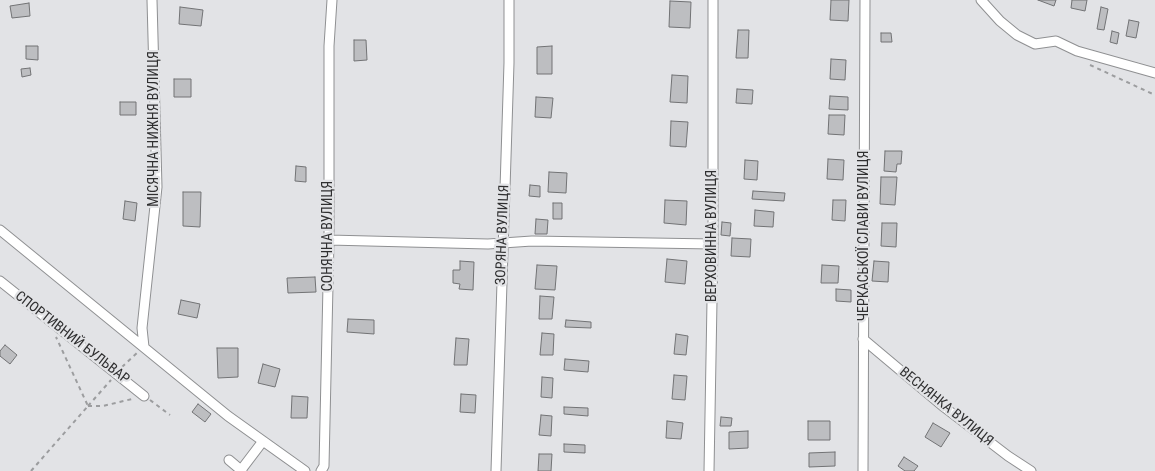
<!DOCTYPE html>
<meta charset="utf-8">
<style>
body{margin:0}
canvas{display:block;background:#e2e3e6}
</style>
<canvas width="1155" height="471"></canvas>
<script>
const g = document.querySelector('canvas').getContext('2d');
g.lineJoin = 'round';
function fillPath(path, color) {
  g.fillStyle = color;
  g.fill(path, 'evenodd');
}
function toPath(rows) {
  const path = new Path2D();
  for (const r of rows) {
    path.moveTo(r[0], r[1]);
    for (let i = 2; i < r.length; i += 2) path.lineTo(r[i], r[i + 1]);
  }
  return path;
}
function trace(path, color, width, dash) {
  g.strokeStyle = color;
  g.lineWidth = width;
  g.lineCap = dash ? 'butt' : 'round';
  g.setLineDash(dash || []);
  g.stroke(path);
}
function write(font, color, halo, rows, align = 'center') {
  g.font = font + ' "Roboto Condensed",sans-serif';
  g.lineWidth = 4.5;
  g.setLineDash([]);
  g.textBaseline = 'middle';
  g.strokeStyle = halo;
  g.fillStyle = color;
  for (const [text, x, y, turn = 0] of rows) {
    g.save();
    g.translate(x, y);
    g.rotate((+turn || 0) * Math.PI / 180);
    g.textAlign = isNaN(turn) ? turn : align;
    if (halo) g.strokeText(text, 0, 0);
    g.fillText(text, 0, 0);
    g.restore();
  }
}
const building = toPath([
 [831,0,849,0,848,21,830,20,831,0],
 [1038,0,1056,0,1054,6,1038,0],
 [1072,0,1087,0,1085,11,1071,8,1072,0],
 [670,1,691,2,690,28,669,27,670,1],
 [29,3,30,16,12,18,10,6,29,3],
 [180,7,203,10,201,26,179,24,180,7],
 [1101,7,1108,9,1104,30,1097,29,1101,7],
 [1129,20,1139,22,1136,38,1126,36,1129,20],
 [738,30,749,30,748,58,736,58,738,30],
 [1112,31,1119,33,1117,44,1110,42,1112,31],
 [881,33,891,33,892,42,881,42,881,33],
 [354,40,366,40,367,60,354,61,354,40],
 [26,46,38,46,38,60,26,59,26,46],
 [552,46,552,74,537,74,537,47,552,46],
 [831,59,846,60,845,80,830,79,831,59],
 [30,68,31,75,22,77,21,69,30,68],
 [672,75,688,76,687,103,670,102,672,75],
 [174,79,191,79,191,97,174,97,174,79],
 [737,89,753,90,752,104,736,103,737,89],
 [830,96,848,97,848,110,829,109,830,96],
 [536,97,553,98,551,118,535,117,536,97],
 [120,102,136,102,136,115,120,115,120,102],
 [829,115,845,115,844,135,828,134,829,115],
 [671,121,688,122,686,147,670,146,671,121],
 [885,151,902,151,901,164,897,164,896,172,884,171,885,151],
 [828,159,844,160,843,180,827,179,828,159],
 [745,160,758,161,757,180,744,179,745,160],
 [296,166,306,167,306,182,295,181,296,166],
 [549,172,567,173,566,193,548,192,549,172],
 [881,177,897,177,895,205,880,204,881,177],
 [530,185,540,186,540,197,529,196,530,185],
 [753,191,785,193,784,201,752,199,753,191],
 [183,192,201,192,200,227,183,226,183,192],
 [665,200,687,201,686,225,664,223,665,200],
 [833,200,846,200,845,221,832,220,833,200],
 [125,201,137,203,135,221,123,219,125,201],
 [553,203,562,203,562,219,553,219,553,203],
 [755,210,774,212,773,227,754,226,755,210],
 [536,219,548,220,547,234,535,234,536,219],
 [722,222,731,223,730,236,721,235,722,222],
 [882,223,897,223,896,247,881,246,882,223],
 [732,238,751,239,750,257,731,256,732,238],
 [667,259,687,261,685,284,665,282,667,259],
 [460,261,474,262,473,290,459,289,460,284,453,283,453,270,460,270,460,261],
 [874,261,889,262,888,282,872,281,874,261],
 [537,265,557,266,555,290,535,289,537,265],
 [822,265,839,266,838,283,821,283,822,265],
 [315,277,316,292,288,293,287,278,315,277],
 [836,289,851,290,851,302,836,301,836,289],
 [540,296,554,297,552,319,539,319,540,296],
 [181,300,200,304,197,318,178,314,181,300],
 [348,319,374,320,374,334,347,332,348,319],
 [566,320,591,322,591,328,565,327,566,320],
 [542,333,554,334,553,355,540,355,542,333],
 [676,334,688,336,686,355,674,354,676,334],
 [456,338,469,339,467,365,454,365,456,338],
 [5,345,17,355,10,364,0,356,0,351,5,345],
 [217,348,238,348,238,377,218,378,217,348],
 [565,359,589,361,588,372,564,370,565,359],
 [263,364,280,369,275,387,258,383,263,364],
 [674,375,687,376,685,400,672,399,674,375],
 [542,377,553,378,552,398,541,397,542,377],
 [461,394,476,395,475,413,460,412,461,394],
 [292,396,308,397,307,418,291,418,292,396],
 [198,404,211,414,205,422,192,412,198,404],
 [564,407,588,408,588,416,564,414,564,407],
 [541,415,552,416,551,436,539,435,541,415],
 [721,417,732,418,731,426,720,426,721,417],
 [667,421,683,423,681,439,666,438,667,421],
 [808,421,830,421,830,440,808,440,808,421],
 [933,423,950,433,941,447,925,437,933,423],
 [748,431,748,448,729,449,729,432,748,431],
 [564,444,585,445,585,453,564,452,564,444],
 [835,452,835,466,809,467,809,453,835,452],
 [539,454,552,454,551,471,538,471,539,454],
 [904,457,918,466,914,471,905,471,898,466,904,457]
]);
const path = toPath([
 [1090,65,1155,95],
 [122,367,137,353],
 [150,400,170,415],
 [88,406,103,406,132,399],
 [88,406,111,380],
 [31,471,88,406,56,337]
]);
const street = toPath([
 [981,0,1000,21,1017,35,1035,44,1056,41,1077,51,1155,73],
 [0,230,228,416,305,471],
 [329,240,488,244,532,241,713,244],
 [0,281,144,396],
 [863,339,944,407,1008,456,1031,471],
 [144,347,142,328,157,187,152,0],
 [229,460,242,471],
 [241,470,263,441],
 [321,471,324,466,329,240,329,46,332,0],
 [496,471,509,63,509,0],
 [709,471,713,244,713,0],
 [863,471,865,0]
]);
const streetNames = [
 ["МІСЯЧНА НИЖНЯ ВУЛИЦЯ",154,129,-90],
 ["ЗОРЯНА ВУЛИЦЯ",503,235,-88],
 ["СОНЯЧНА ВУЛИЦЯ",328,236,-90],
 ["ВЕРХОВИННА ВУЛИЦЯ",712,236,-90],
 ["ЧЕРКАСЬКОЇ СЛАВИ ВУЛИЦЯ",864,236,-90],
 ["СПОРТИВНИЙ БУЛЬВАР",72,338,38],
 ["ВЕСНЯНКА ВУЛИЦЯ",946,407,39]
];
fillPath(building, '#bdbec1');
trace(building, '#727375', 1);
trace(street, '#8f9092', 11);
trace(path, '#9c9d9f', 2, [4, 4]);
trace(street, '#fff', 9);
write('14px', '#2f2f30', '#e2e3e6', streetNames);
</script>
